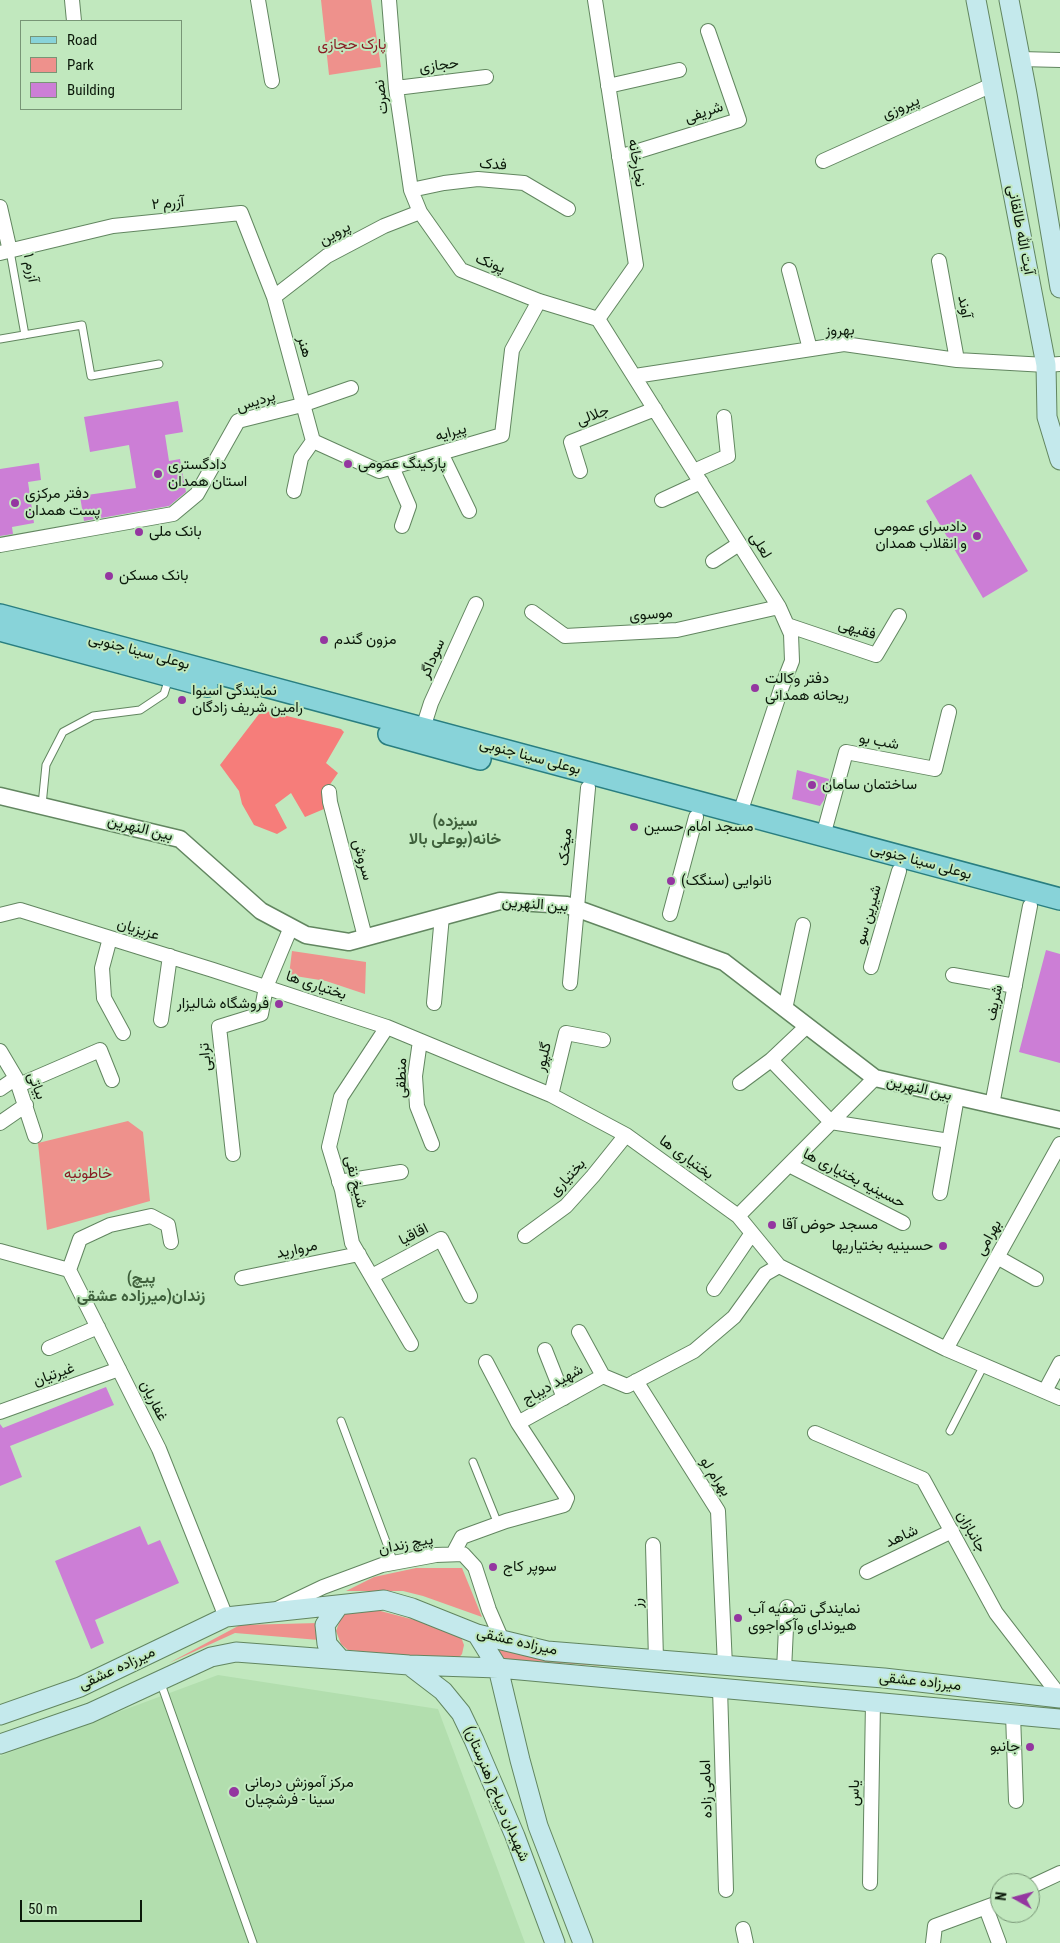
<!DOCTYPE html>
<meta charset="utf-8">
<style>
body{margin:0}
#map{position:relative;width:1060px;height:1943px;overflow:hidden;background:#c1e8be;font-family:"Roboto Condensed",sans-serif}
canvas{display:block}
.legend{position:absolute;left:20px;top:20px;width:162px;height:90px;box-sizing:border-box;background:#c1e8be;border:1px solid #789576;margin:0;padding:6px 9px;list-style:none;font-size:15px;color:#0b180a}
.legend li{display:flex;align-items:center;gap:10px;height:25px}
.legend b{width:25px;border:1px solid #789576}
.north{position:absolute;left:990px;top:1873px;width:50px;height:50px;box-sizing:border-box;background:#c1e8be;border:1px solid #789576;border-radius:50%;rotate:277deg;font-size:14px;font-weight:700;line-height:20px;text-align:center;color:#0b180a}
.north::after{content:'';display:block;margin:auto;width:18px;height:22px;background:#9436a0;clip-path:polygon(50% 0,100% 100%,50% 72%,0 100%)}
.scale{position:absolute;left:20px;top:1900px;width:122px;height:22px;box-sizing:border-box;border:2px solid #0b180a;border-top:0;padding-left:6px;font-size:15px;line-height:18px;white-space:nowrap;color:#0b180a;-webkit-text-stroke:4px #c1e8be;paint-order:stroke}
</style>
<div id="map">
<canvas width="1060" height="1943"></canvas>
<ul class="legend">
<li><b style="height:6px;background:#88d3d9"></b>Road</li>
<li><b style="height:14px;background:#ee918c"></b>Park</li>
<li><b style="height:14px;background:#cc7ed6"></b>Building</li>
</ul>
<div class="north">N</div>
<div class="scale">50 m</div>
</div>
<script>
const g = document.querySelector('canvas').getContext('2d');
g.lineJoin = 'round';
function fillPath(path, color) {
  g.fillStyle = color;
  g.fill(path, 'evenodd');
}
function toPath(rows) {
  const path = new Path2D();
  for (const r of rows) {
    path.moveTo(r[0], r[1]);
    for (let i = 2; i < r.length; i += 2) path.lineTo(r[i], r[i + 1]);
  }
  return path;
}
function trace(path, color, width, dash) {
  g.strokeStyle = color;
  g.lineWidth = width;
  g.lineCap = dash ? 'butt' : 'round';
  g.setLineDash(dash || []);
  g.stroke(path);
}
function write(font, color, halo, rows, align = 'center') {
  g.font = font + ' "Roboto Condensed",Vazirmatn,sans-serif';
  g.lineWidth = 4;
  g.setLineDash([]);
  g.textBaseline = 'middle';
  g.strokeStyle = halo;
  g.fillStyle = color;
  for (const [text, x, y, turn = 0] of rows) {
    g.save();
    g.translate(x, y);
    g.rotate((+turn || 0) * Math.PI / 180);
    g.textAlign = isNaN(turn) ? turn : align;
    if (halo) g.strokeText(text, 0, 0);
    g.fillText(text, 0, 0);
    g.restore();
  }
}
const built = toPath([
 [218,1675,438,1709,525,1943,0,1943,0,1756]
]);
const green = toPath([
 [321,0,371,0,381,67,329,75],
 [292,951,366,962,365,994,326,981,289,975],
 [128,1121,143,1132,150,1201,47,1230,38,1143],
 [416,1568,462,1568,482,1617,423,1596,403,1591,346,1591,374,1577],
 [369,1608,434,1625,461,1637,464,1645,462,1654,456,1661,348,1650,341,1644,336,1631,342,1615],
 [319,1623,319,1640,235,1633,169,1663,240,1625],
 [498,1648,604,1666,502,1659]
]);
const forest = toPath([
 [262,710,341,729,344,732,326,763,338,773,322,796,324,809,305,817,291,793,275,805,287,828,277,834,254,825,242,804,239,791,220,765]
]);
const building = toPath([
 [178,401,183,432,165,435,169,461,180,459,186,492,169,506,84,521,80,496,136,488,129,445,90,452,84,417],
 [39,463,41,480,28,482,34,523,12,527,13,534,0,536,0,469],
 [971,474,1028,571,983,598,926,501],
 [797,770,829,779,824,800,820,806,792,799],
 [1046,950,1060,954,1060,1063,1019,1052],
 [106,1387,114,1405,10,1446,22,1477,0,1486,0,1424,3,1428],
 [140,1526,148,1545,160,1540,179,1583,95,1620,104,1643,91,1649,55,1561]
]);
const service = toPath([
 [10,251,25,335],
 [0,339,82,325,91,376,159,364],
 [42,805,46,765,63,732,93,716,140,710,164,694,169,678],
 [341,1421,394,1563],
 [950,1431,984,1365],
 [473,1462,498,1524],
 [160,1681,253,1943]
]);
const minor = toPath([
 [72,0,74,21],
 [258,0,272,81],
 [389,0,396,88,411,190,420,212,461,270,539,301,598,319],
 [595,0,636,265,598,319],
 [1020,59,1060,60],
 [608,86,679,70],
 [396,88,486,77],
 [619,157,739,120,708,31],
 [823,161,992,85],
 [411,190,444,183,478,179,524,183,568,209],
 [0,207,10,251],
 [0,253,113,226,241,213,274,297,313,441,379,471,502,435,512,350,539,301],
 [939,261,957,360],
 [789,270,810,349],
 [274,297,327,256,384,226,420,212],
 [598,319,779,607,791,634,792,661,781,689,740,813],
 [635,376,844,344,957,360,1046,365,1060,364],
 [441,453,469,511],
 [392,467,409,506,402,526],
 [580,471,571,442,655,409],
 [694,471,728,456,724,417],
 [294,491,301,458,313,441],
 [662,500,701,482],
 [0,545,173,514,197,494,238,421,302,405,351,388],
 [713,561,739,544],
 [532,612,565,636,677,630,779,607],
 [787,625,876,655,899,616],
 [423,728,431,703,476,604],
 [329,792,330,802,365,937],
 [823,836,846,752,935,769,949,712],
 [670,914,696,817],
 [0,915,20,910,213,970,387,1027,551,1095,626,1135,738,1216,779,1266,946,1349,1060,1398],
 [110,938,102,968,104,998,123,1033],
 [871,967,899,871],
 [953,975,1015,986],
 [570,983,588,788],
 [434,1003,442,916],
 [785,1009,803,925],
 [161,1020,170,956],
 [387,1027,341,1097,329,1147,342,1190,352,1243,411,1344],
 [420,1041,415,1076,417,1106,432,1144],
 [0,1051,16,1078,35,1136],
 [771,1060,831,1122,949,1141],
 [740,1083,771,1060,807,1026],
 [19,1085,100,1050,112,1080],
 [0,1089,16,1078],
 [551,1095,566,1033,603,1040],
 [992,1105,1030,906],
 [0,1123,26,1105],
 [233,1154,219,1027,261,1014,266,987,291,927],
 [789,1165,903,1223],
 [339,1182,401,1172],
 [940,1193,957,1097],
 [738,1216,875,1078],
 [525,1236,566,1206,593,1176,626,1135],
 [0,1251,69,1270,159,1449,226,1617],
 [997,1257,1036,1279],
 [69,1270,80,1239,110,1225,151,1216,168,1225,171,1242],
 [372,1276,441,1239,470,1296],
 [242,1278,359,1254],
 [714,1289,752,1233],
 [579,1332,603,1376],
 [49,1348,98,1327],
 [946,1349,1060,1144],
 [545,1350,564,1398],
 [486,1362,518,1423],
 [636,1381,718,1511,725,1666],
 [1045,1391,1060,1363],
 [0,1412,119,1369],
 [815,1433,923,1479,996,1613,1060,1696],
 [653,1545,656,1660],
 [453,1554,462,1537,506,1521,564,1505,567,1498,518,1423,603,1376,627,1386,694,1351,734,1317,765,1274,779,1266],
 [867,1572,952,1531],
 [279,1608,323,1587,382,1565,436,1555,463,1554,475,1567,489,1610,502,1640],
 [784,1670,787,1607],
 [720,1688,726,1890],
 [1013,1714,1016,1801],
 [870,1883,873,1702],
 [1030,1887,1060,1873],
 [986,1908,999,1943],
 [743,1929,746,1943],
 [933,1943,935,1926,1000,1902]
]);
const tertiary = toPath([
 [0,796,180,839,261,911,306,935,349,942,500,901,567,905,724,962,875,1078,1060,1120]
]);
const secondary = toPath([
 [976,0,1046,365,1047,417,1060,460],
 [1009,0,1027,93,1060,288],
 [339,1605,325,1625,327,1644,341,1660],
 [477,1634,498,1668,520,1760,538,1826,583,1943],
 [409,1665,443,1691,461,1713,474,1740,515,1836,555,1943],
 [0,1715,80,1687,226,1617,384,1600,412,1608,477,1634,547,1651,884,1678,1060,1698],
 [0,1744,90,1713,211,1657,236,1652,409,1665,498,1668,1060,1719]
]);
const primary = toPath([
 [0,615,1060,899],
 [0,630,207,686],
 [389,734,480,759]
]);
const markers = [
 [348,464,5,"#9436a0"],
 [158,474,5,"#9436a0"],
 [15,503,5,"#9436a0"],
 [139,532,5,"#9436a0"],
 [977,536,5,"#9436a0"],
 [109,576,5,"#9436a0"],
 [324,640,5,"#9436a0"],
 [755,688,5,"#9436a0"],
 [182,700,5,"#9436a0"],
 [812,785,5,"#9436a0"],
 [634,827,5,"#9436a0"],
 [671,881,5,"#9436a0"],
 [279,1004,5,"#9436a0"],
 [772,1225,5,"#9436a0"],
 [943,1246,5,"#9436a0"],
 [493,1567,5,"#9436a0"],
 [738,1618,5,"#9436a0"],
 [1030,1747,5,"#9436a0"],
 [234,1792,6,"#9436a0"]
];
const parkNames = [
 ["پارک حجازی",352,45],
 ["خاطونیه",88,1174]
];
const streetNames = [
 ["حجازی",439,66,-7],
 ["نصرت",382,97,-97],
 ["پیروزی",901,108,-24],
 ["شریفی",704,113,-18],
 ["نجارخانه",636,163,81],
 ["فدک",493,165,3],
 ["آزرم ۲",168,204,-5],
 ["آیت الله طالقانی",1020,230,79],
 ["پروین",335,234,-29],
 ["پونک",490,264,21],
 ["آزرم ۱",30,268,80],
 ["آوند",964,307,80],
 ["بهروز",840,331,-1],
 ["هنر",304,347,75],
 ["پردیس",256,402,-18],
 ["جلالی",593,416,-21],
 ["پیرایه",451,433,-16],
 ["لعلی",760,546,58],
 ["موسوی",651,615,-4],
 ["فقیهی",857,630,17],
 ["بوعلی سینا جنوبی",139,652,15],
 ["سوداگر",433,659,-66],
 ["شب بو",879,742,10],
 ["بوعلی سینا جنوبی",530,757,15],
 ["بین النهرین",140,829,14],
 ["میخک",566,847,-85],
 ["سروش",362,860,75],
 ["بوعلی سینا جنوبی",921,862,15],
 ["بین النهرین",535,905,4],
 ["شیرین سو",869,915,-74],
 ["عزیزیان",138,930,17],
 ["بختیاری ها",316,986,18],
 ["شریف",995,1003,-79],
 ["ترابی",206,1057,-96],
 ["گلپور",544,1057,-77],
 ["منطقی",402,1078,-89],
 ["بیاتی",36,1086,69],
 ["بین النهرین",919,1089,13],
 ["بختیاری ها",686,1158,36],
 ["بختیاری",568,1178,-47],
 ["حسینیه بختیاری ها",854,1179,27],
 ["شیخ نقی",355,1182,76],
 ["اقاقیا",414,1235,-27],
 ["بهرامی",989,1238,-61],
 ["مروارید",297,1250,-12],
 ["غیرتیان",54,1375,-20],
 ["شهید دیباج",553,1385,-29],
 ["غفاریان",153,1401,63],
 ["بهرام لو",715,1477,57],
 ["جانبازان",971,1532,61],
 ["شاهد",902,1537,-25],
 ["پیچ زندان",406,1545,-11],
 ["رز",638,1603,-92],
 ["میرزاده عشقی",517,1642,13],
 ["میرزاده عشقی",117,1669,-25],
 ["میرزاده عشقی",920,1682,6],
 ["امامی زاده",707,1789,-92],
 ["یاس",855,1793,-89],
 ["شهیدان دیباج (هنرستان)",496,1794,67]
];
const poiNames = [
 ["پارکینگ عمومی",358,464],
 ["دادگستری",168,465],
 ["استان همدان",168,482],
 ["دفتر مرکزی",25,494],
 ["پست همدان",25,511],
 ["دادسرای عمومی",967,527,"right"],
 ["و انقلاب همدان",967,544,"right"],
 ["بانک ملی",149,532],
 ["بانک مسکن",119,576],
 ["مزون گندم",334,640],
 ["دفتر وکالت",765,679],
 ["ریحانه همدانی",765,696],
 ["نمایندگی اسنوا",192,691],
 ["رامین شریف زادگان",192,708],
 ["ساختمان سامان",822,785],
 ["مسجد امام حسین",644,827],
 ["نانوایی (سنگک)",681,881],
 ["فروشگاه شالیزار",269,1004,"right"],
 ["مسجد حوض آقا",782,1225],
 ["حسینیه بختیاریها",933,1246,"right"],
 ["سوپر کاج",503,1567],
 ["نمایندگی تصفیه آب",748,1609],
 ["هیوندای وآکواجوی",748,1626],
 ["جانبو",1020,1747,"right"],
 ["مرکز آموزش درمانی",245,1783],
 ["سینا - فرشچیان",245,1800]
];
const neighbourhoodNames = [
 ["(سیزده",455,822],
 ["خانه(بوعلی بالا",455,840],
 ["(پیچ",141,1279],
 ["زندان(میرزاده عشقی",141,1297]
];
fillPath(built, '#b2deae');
fillPath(green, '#ee918c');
fillPath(forest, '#f67d7a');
fillPath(building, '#cc7ed6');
trace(service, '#628660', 9);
trace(minor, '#628660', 16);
trace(tertiary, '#628660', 19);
trace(secondary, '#628660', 21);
trace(primary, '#297e80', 24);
trace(service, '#fff', 7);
trace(minor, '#fff', 14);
trace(tertiary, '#fff', 16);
trace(secondary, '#c4e9ec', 19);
trace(primary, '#88d3d9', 21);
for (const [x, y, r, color] of markers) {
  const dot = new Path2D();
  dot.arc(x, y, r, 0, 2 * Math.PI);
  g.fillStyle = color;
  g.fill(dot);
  trace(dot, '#c1e8be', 2);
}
write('15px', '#891c23', '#c1e8be', parkNames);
write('15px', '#0b180a', '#c1e8be', streetNames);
write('15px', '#0b180a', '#c1e8be', poiNames, 'left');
write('bold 16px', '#3f603c', '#c1e8be', neighbourhoodNames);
</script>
